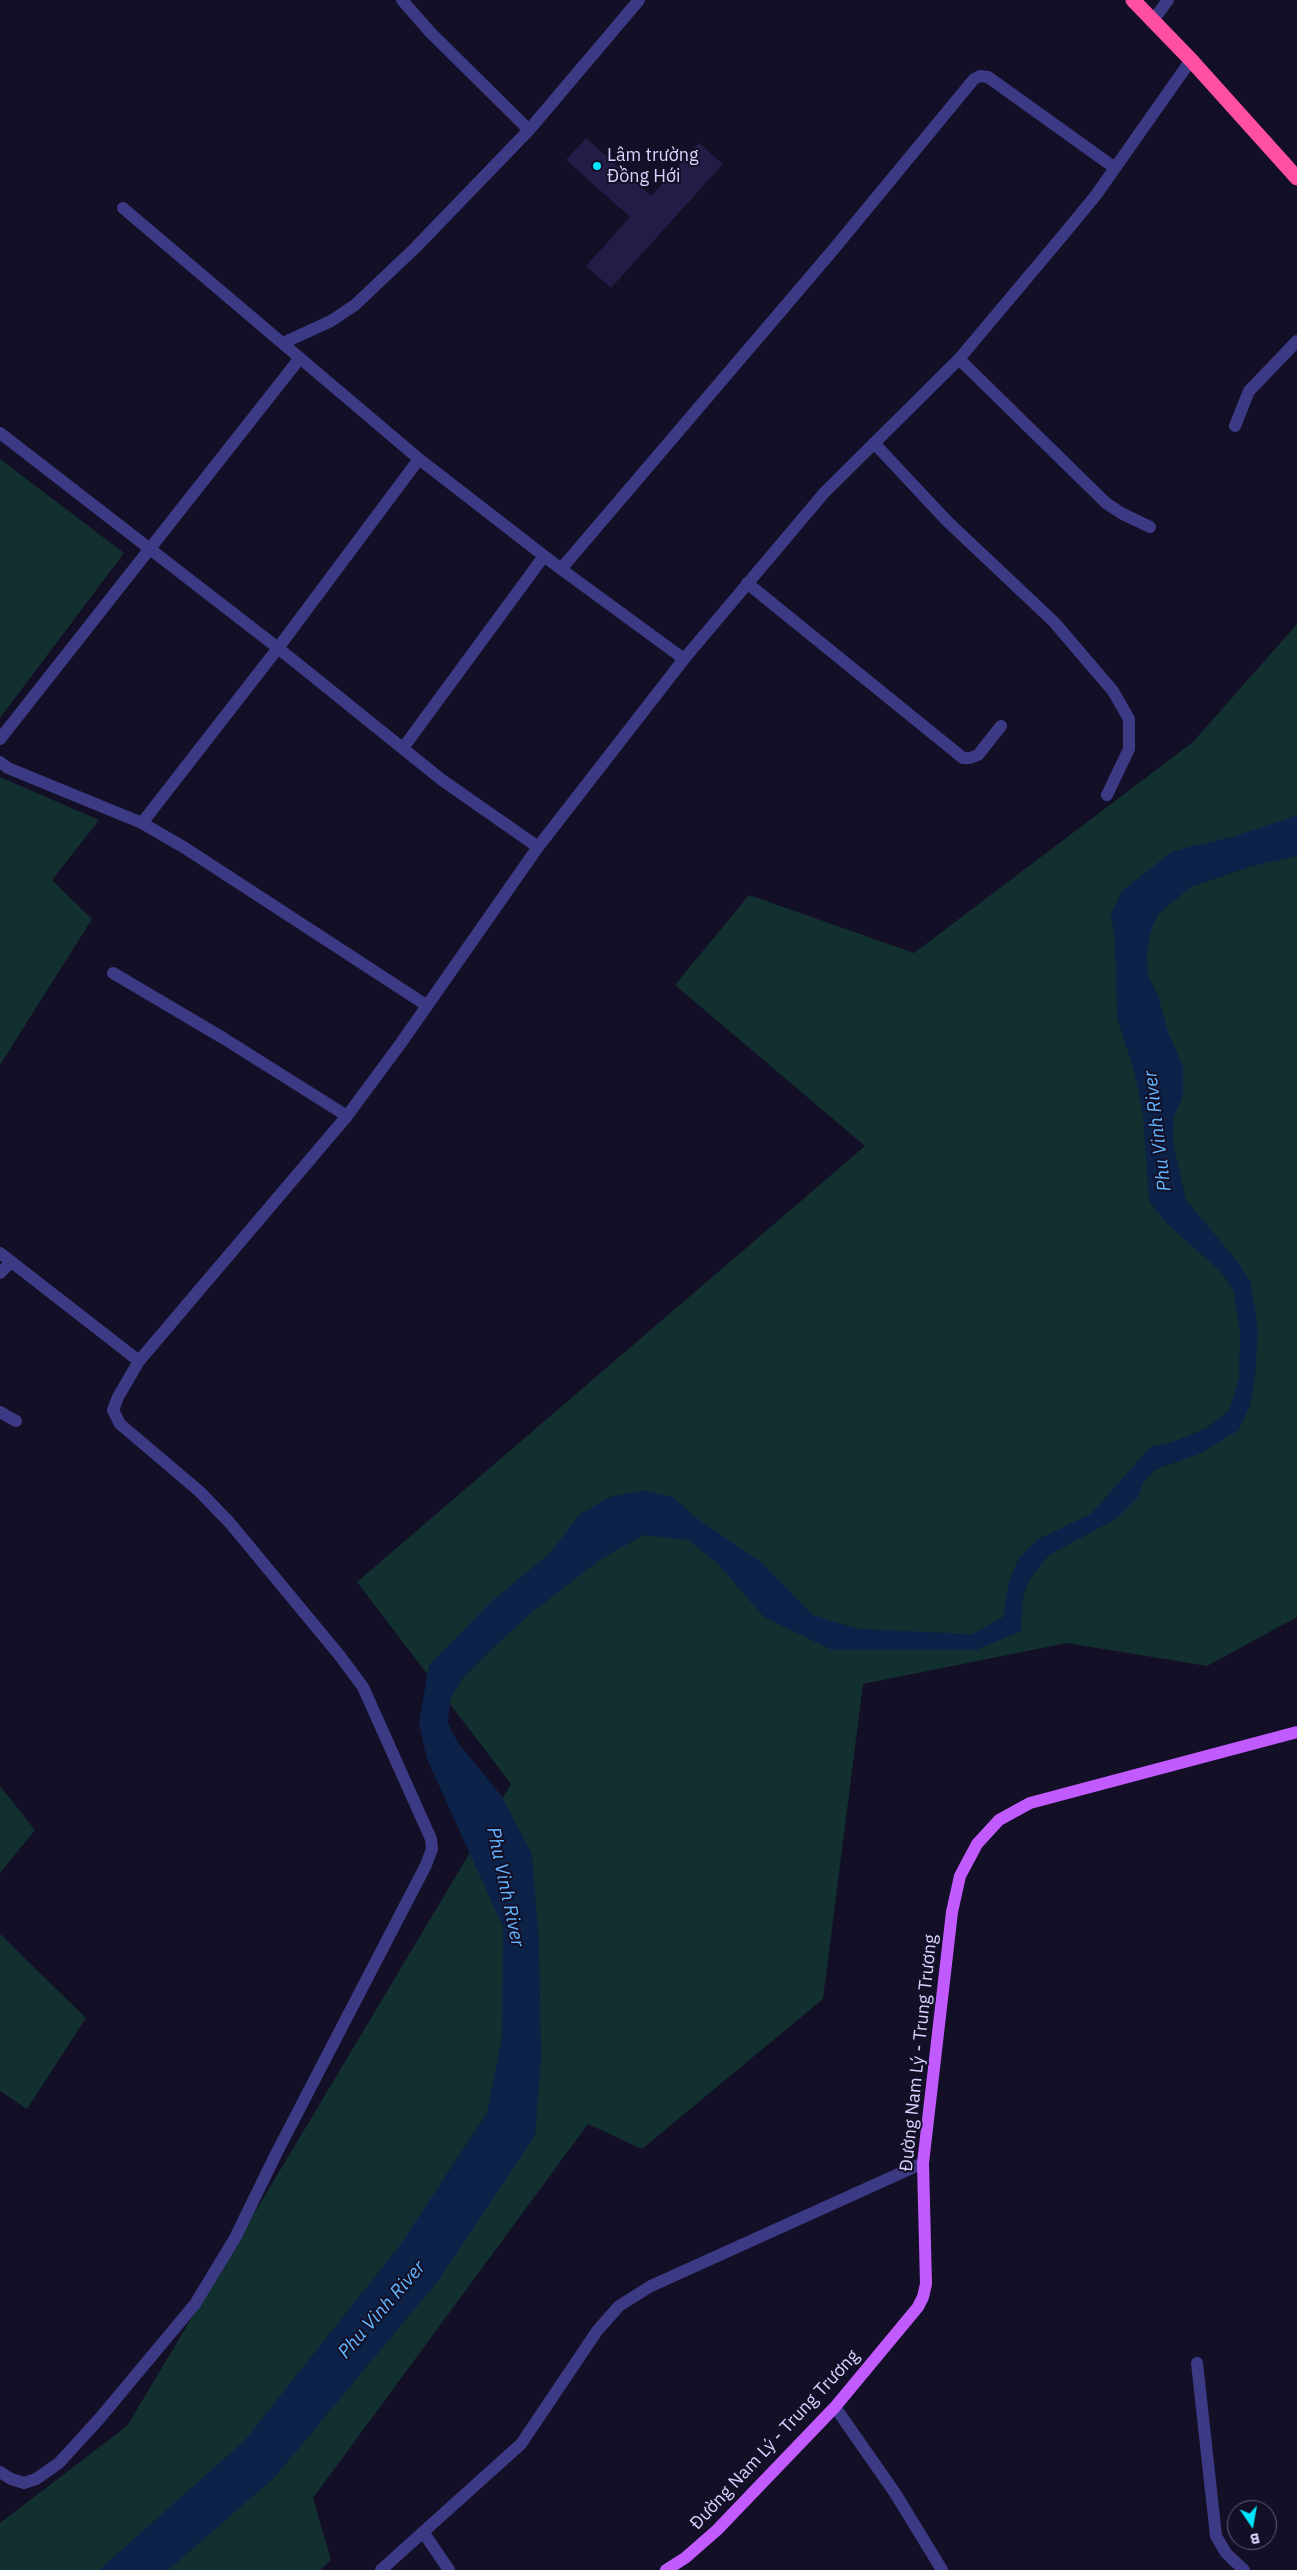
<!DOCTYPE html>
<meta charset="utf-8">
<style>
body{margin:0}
#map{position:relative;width:1297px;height:2570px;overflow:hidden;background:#130f26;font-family:"IBM Plex Sans",sans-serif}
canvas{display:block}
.north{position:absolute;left:1227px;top:2500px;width:50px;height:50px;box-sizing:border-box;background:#130f26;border:1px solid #625e7d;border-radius:50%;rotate:168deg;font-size:14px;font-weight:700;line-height:20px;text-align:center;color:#d9d4ff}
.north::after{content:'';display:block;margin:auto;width:18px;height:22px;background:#00e5ff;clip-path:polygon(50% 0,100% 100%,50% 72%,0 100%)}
</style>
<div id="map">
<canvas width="1297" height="2570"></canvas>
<div class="north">B</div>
</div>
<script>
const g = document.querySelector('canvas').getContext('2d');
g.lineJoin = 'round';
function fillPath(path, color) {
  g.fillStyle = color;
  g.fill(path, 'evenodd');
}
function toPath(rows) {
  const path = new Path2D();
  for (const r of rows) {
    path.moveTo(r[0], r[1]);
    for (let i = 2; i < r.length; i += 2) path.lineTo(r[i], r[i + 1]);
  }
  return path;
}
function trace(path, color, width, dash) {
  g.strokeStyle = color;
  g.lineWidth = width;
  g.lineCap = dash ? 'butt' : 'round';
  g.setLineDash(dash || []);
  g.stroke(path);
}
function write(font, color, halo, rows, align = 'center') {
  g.font = font + ' "IBM Plex Sans",sans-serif';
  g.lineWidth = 4;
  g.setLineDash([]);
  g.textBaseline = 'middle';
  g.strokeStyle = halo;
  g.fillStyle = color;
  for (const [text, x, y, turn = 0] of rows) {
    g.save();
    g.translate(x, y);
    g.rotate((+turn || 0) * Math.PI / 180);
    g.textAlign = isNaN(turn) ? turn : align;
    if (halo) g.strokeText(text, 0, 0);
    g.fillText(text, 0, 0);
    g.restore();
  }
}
const green = toPath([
 [0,459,124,553,0,718],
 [1297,624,1297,1617,1207,1666,1067,1643,863,1684,823,1999,642,2149,588,2124,313,2498,331,2560,320,2570,0,2570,0,2523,127,2426,511,1784,357,1582,865,1146,675,985,749,895,914,953,1193,742],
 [0,777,99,820,52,880,92,919,0,1065],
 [0,1786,35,1830,0,1873],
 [0,1934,86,2018,27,2109,0,2091]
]);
const water = toPath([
 [1297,815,1297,856,1249,867,1191,887,1158,914,1151,931,1147,953,1148,974,1158,996,1168,1032,1183,1066,1183,1096,1174,1117,1173,1141,1186,1200,1238,1262,1250,1281,1255,1307,1258,1332,1255,1378,1250,1406,1239,1430,1199,1454,1154,1470,1143,1483,1138,1497,1116,1519,1049,1555,1029,1580,1023,1598,1021,1631,976,1650,832,1650,764,1617,717,1563,688,1540,644,1535,601,1559,531,1613,490,1651,462,1679,450,1700,448,1723,458,1743,501,1795,532,1854,539,1943,541,2058,535,2136,438,2281,274,2478,168,2570,99,2570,245,2440,400,2245,487,2113,502,2037,503,1927,427,1759,419,1723,429,1665,493,1600,551,1552,580,1514,610,1497,643,1490,673,1497,695,1517,761,1562,813,1615,858,1629,972,1634,1003,1617,1009,1581,1019,1558,1038,1539,1091,1514,1150,1447,1172,1442,1205,1429,1229,1411,1239,1377,1240,1334,1234,1291,1221,1272,1165,1222,1149,1201,1143,1116,1135,1074,1117,1018,1115,943,1111,913,1122,891,1173,851,1235,836]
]);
const building = toPath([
 [586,138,651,196,699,143,723,164,611,288,586,266,630,217,566,160]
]);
const minor = toPath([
 [402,0,430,32,529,130],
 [1152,22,1168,0],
 [123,208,419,459,561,569,684,659],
 [283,343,331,321,355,305,415,248,529,130,639,0],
 [959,359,1106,503,1121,513,1150,527],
 [1235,426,1249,391,1297,341],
 [0,433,278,648,442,780,538,847],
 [874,443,947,521,1054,622,1113,691,1129,719,1129,749,1107,795],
 [561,569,833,250,974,79,980,76,988,77,1115,168],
 [747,583,963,758,970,758,978,755,1001,726],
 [0,739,300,358],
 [403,748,544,556],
 [0,762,8,768,142,823,185,848,426,1005],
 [142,823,278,648,419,459],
 [113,973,223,1038,347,1116],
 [0,1253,139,1361],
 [0,1273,11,1262],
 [0,1412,16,1421],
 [1197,2363,1216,2536,1226,2553,1244,2570],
 [835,2407,895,2493,942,2570],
 [0,2472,11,2479,24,2483,36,2479,59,2463,100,2418,195,2304,235,2238,276,2154,426,1865,432,1849,431,1839,363,1687,340,1656,230,1523,199,1491,120,1424,113,1410,118,1397,139,1361,347,1116,401,1043,538,847,684,659,824,493,959,359,1064,234,1096,195,1191,60],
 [423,2532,449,2570],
 [381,2570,521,2444,597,2331,619,2306,651,2286,923,2163]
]);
const major = toPath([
 [666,2570,685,2558,717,2530,835,2407,918,2307,923,2297,926,2284,923,2163,952,1912,960,1876,977,1844,999,1820,1030,1803,1297,1732]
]);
const highway = toPath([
 [1133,0,1191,60,1297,178]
]);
const markers = [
 [597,166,5,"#00e5ff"]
];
const poiNames = [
 ["Lâm trường",607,156],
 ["Đồng Hới",607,177]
];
const streetNames = [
 ["Đường Nam Lý - Trung Trương",919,2053,-84],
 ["Đường Nam Lý - Trung Trương",775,2440,-47]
];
const waterNames = [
 ["Phu Vinh River",1158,1131,-97],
 ["Phu Vinh River",505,1887,78],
 ["Phu Vinh River",382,2310,-49]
];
fillPath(green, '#12302f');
fillPath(water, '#0c2248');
fillPath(building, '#241b47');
trace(minor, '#3d3a85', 12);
trace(major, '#c25bff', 12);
trace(highway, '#ff4fa3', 15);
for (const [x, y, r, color] of markers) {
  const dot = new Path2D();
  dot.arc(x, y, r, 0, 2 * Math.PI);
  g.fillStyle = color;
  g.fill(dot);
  trace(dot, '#130f26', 2);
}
write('18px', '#d9d4ff', '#130f26', poiNames, 'left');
write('18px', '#d9d4ff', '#130f26', streetNames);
write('italic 19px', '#62b6ff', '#130f26', waterNames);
</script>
